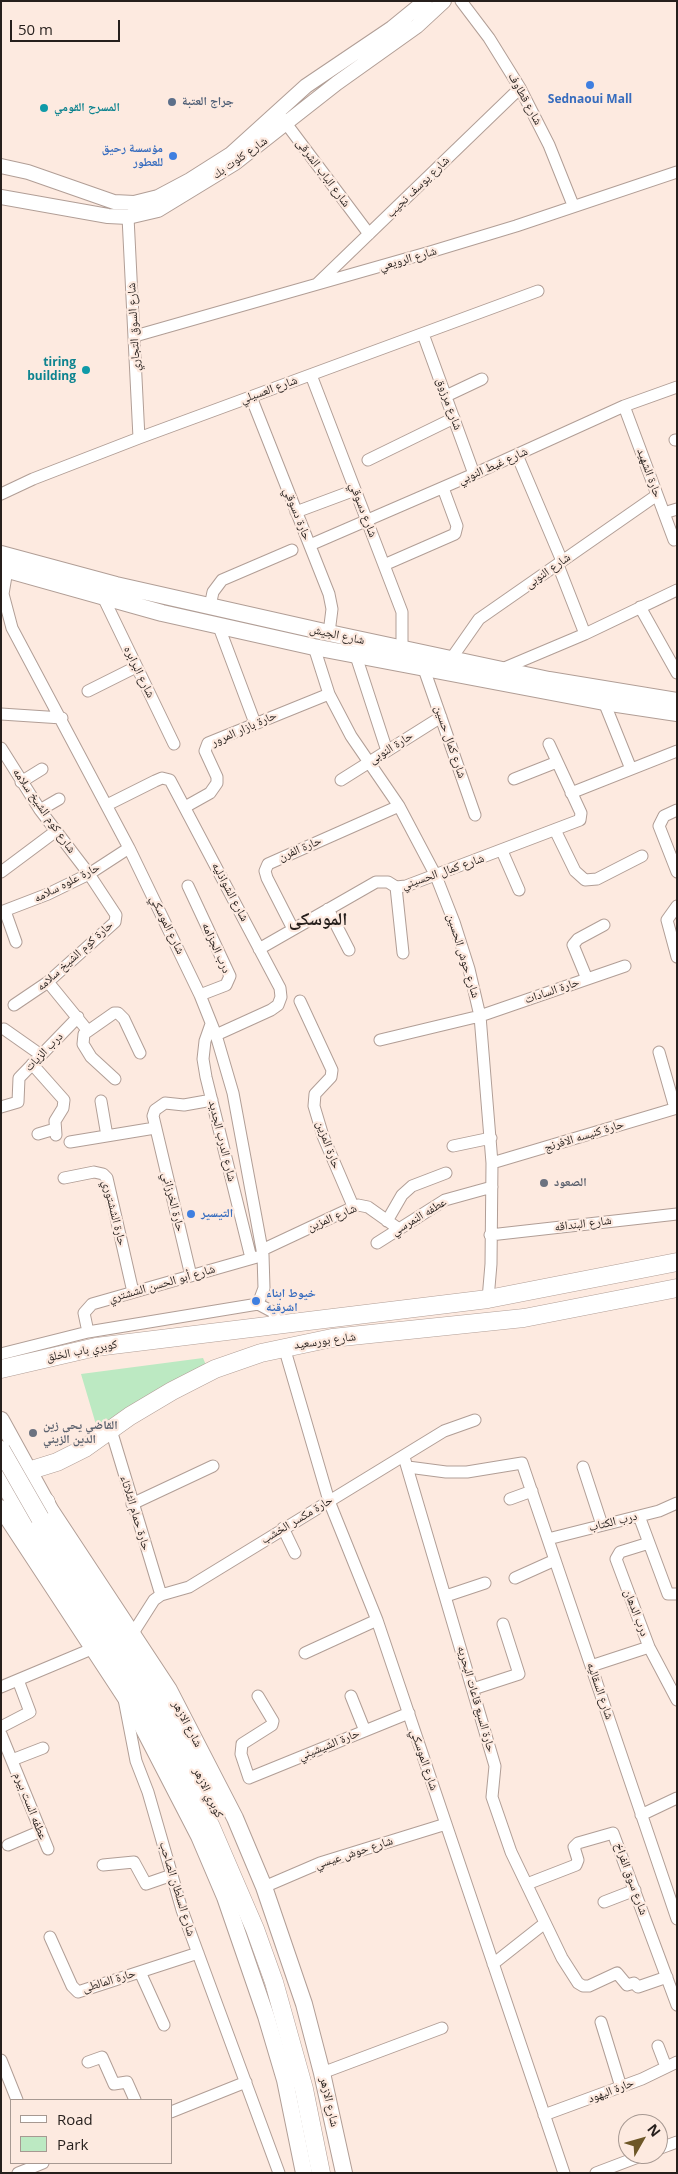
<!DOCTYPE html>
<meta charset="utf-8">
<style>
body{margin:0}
#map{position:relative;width:678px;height:2174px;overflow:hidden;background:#fdeae0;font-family:"Open Sans",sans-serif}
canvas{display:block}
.frame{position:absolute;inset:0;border:2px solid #261f1c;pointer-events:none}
.legend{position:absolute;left:10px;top:2099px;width:162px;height:65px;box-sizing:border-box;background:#fdeae0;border:1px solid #a79992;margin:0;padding:6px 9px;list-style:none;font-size:15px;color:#261f1c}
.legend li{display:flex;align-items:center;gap:10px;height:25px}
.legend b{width:25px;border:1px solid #a79992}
.north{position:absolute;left:618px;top:2114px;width:50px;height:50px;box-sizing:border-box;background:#fdeae0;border:1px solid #a79992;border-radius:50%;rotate:52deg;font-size:14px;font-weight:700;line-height:20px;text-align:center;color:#261f1c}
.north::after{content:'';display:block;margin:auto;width:18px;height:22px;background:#6d5727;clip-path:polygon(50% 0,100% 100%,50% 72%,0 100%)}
.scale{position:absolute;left:10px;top:20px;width:110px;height:22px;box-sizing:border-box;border:2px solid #261f1c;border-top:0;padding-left:6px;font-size:15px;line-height:18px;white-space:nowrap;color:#261f1c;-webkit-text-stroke:4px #fdeae0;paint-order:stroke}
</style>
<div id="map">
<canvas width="678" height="2174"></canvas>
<div class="frame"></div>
<ul class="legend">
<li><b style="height:6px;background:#fff"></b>Road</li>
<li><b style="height:14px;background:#bce9c2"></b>Park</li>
</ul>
<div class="north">N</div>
<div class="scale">50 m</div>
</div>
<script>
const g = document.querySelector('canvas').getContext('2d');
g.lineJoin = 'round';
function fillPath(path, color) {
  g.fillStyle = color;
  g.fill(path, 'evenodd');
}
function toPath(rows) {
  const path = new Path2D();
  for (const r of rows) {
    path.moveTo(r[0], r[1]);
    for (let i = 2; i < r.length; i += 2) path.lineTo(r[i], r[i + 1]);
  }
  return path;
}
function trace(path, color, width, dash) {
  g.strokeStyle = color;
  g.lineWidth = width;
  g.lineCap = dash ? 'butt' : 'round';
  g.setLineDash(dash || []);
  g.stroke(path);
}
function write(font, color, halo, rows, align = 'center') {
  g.font = font + ' "Open Sans","Noto Naskh Arabic",sans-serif';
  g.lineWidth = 4.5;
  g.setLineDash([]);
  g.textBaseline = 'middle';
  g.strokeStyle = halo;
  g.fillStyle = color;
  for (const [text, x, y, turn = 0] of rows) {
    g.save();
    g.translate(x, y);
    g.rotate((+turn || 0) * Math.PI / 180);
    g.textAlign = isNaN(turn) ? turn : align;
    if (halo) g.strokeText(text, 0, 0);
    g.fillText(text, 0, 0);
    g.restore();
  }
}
const green = toPath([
 [203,1358,206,1365,155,1391,97,1428,81,1374]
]);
const minor = toPath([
 [461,1,489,38,520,88,549,145,573,205],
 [282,118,369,234],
 [128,217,139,438],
 [317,284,520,88],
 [423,334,474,474],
 [135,336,430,252,516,226,677,172],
 [311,375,402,612,402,648],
 [446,396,482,379],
 [251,397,329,594,332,609,329,633],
 [624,406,674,540],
 [675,440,677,440],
 [517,455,562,561],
 [368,460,454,418],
 [1,494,33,479,139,438,538,291],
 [296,512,355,490],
 [664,513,677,509],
 [310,545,474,474,624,406,677,387],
 [384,565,455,534,457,526,443,488],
 [558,565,585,634],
 [7,570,3,594,12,628,129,848,200,995,216,1035,233,1093,263,1255,264,1288,258,1304],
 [104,599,174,744],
 [210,606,213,592,222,580,292,550],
 [640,607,677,673],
 [219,627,255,723],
 [314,647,329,694,351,736,399,806,436,876,454,922,469,969,480,1016,492,1163,491,1264,488,1299],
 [356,656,387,751],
 [451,659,479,619,657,495],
 [424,669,475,815],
 [502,669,585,634,677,590],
 [88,691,136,667],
 [604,702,631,769],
 [1,714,62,718],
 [1,748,40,810,89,874,116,915,115,922,48,982,14,1005],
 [514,779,557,762],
 [341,780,441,717],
 [21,782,42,769],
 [571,793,677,751],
 [107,805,155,781,162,778,170,780,280,988,281,997,278,1005,271,1010,216,1035],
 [185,807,210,793,217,783,217,777,205,751,208,743,329,694],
 [40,810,59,799],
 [677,810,664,816,659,826,677,872],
 [555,830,575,871,585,880,597,879,642,856],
 [502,851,519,890],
 [1,872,56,831],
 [188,886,230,976,226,985,200,995],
 [396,887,403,953],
 [677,906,667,920,677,957],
 [328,909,349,950],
 [5,911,16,942],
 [1,912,48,894,89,874,129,848],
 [293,929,267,878,265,871,268,864,399,806],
 [259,949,376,882,388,882,396,887,406,886,580,820,581,813,549,744],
 [587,979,573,945,578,939,604,925],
 [48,982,88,1031],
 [300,1001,332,1070,331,1077,315,1094,314,1106,323,1136,353,1206],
 [211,1024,205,1041,203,1059,206,1077,251,1258],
 [4,1029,41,1055],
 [380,1040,480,1016,625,966],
 [659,1052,675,1108],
 [32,1064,64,1100,63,1108,55,1121,56,1135],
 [115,1079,91,1057,83,1044,84,1034,114,1013,118,1013,124,1019,140,1053],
 [101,1101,107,1136],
 [1,1107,18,1102,19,1078,78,1017],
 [38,1134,55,1129],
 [70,1142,155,1128],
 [453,1146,491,1138],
 [492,1163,677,1108],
 [64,1178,94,1172,103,1174,107,1178,133,1292],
 [387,1221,402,1195,412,1186,446,1173],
 [490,1235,677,1214],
 [377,1243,445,1200,492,1187],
 [262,1250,358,1205,368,1207,399,1229],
 [191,1276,153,1116,155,1110,165,1103,184,1105,212,1100],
 [88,1332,84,1313,92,1304,257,1257],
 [284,1347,329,1501,377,1620,564,2173],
 [1,1354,88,1332,258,1304,273,1312,278,1325],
 [111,1430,161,1595],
 [404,1457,495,1766,492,1797,511,1852,562,1958,578,1983,583,1986,589,1986,617,1973,627,1985,634,1983,638,1987,667,1977],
 [408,1467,446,1472,467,1472,522,1463,677,1919],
 [583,1467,602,1525],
 [510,1499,532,1491],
 [132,1504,213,1466],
 [639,1516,668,1594,677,1594],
 [283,1528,295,1553],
 [548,1539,659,1511,677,1503],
 [649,1543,620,1552,616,1559,649,1647,677,1700],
 [515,1578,555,1560],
 [446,1596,485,1583],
 [133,1633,154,1600,161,1595,189,1587,444,1431,475,1420],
 [305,1653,377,1620],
 [591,1666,649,1647],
 [1,1687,94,1648],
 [473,1689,519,1674,503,1624],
 [258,1696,273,1721,272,1725,242,1744,241,1754,249,1778,409,1713],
 [351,1696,365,1731],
 [124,1699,136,1761,148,1792,182,1910,279,2173],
 [1,1727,30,1712,18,1680],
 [1,1734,48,1849],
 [12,1760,43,1748],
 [641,1815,677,1798],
 [8,1845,41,1831],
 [103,1865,134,1862,146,1884,172,1875],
 [527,1884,576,1865,578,1860,574,1847,578,1843,613,1833,677,2005],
 [264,1887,320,1863,446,1824],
 [604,1902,635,1890],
 [50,1937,72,1986,78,1992,198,1953],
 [493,1964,545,1923],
 [140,1972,164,2025],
 [601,2022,621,2087],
 [658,2046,666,2067],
 [1,2060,17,2100],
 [88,2062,102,2057,114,2084,127,2082,135,2100],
 [322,2073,442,2028],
 [171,2112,246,2082],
 [544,2115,642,2079,677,2062],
 [658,2149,677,2142],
 [18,2173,43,2163],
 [596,2173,646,2154]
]);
const tertiary = toPath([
 [1,166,28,172,114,202,134,203,158,197,190,180,231,154,306,86,392,28,425,1],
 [1,197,108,216,128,217,158,210,235,163,337,83,417,26,444,1]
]);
const secondary = toPath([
 [1,554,116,585,329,633,549,680,677,701],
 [1,568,162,613,314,647,604,702,677,713],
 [1,1420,51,1511,169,1690,235,1818,264,1887,304,2004,322,2073,344,2173],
 [1,1508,135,1712,199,1836,225,1897,266,2016,285,2080,304,2173]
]);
const primary = toPath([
 [1,1369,96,1347,488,1299,677,1262],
 [1,1473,28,1471,57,1462,85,1448,130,1416,172,1391,215,1369,261,1353,332,1338,524,1318,677,1288],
 [1,1478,29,1525,146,1703,211,1827,255,1929,274,1982,304,2089,321,2173],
 [27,1488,46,1502],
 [40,1518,158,1697,216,1809]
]);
const primaryBridge = toPath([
 [1,1450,40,1518]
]);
const markers = [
 [590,85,5,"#3f7fe0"],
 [172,102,5,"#5c6f8a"],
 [44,108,5,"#0f9aa8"],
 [173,156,5,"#3f7fe0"],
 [86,370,5,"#0f9aa8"],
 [544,1183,5,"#6b7280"],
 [191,1214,5,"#3f7fe0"],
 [256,1301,5,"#3f7fe0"],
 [33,1433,5,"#6b7280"]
];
const streetNames = [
 ["شارع قطاوف",525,99,61],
 ["شارع كلوت بك",240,158,-35],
 ["شارع الباب الشرقى",323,173,53],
 ["شارع يوسف نجيب",418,187,-44],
 ["شارع الرويعي",408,259,-16],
 ["شارع السوق التجاري",134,327,-93],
 ["شارع العسيلي",269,390,-20],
 ["شارع مرزوق",449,404,70],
 ["شارع غيط النوبي",493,466,-24],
 ["حارة الشهيد",649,473,70],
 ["شارع دسوقي",363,510,69],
 ["حارة دسوقي",297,514,68],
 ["شارع النوبى",548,571,-35],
 ["شارع الجيش",337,635,12],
 ["شارع البرابره",139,672,64],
 ["حارة بازار المرور",244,729,-24],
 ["شارع كمال حسين",450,742,71],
 ["حارة النوبى",391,748,-32],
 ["شارع كوم الشيخ سلامه",44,811,55],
 ["حارة الفرن",300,849,-23],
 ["شارع كمال الحسيني",443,872,-19],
 ["حارة علوه سلامه",67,883,-27],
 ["شارع الشواذليه",230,892,62],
 ["شارع الموسكي",167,925,64],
 ["درب الجزامه",216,948,66],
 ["حارة كوم الشيخ سلامه",75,956,-42],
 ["شارع حوش الحسين",463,956,73],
 ["حارة السادات",552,991,-19],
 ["درب الزيات",44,1052,-46],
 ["حارة كنيسه الافرنج",584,1136,-17],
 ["شارع الدرب الجديد",222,1141,76],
 ["حارة المزين",328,1145,70],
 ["حارة الخرزاني",173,1202,76],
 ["حارة الششتوري",114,1213,76],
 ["عطفه النمرسي",419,1217,-31],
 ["شارع المزين",332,1218,-23],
 ["شارع البنداقه",583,1224,-7],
 ["شارع أبو الحسن الششتري",162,1284,-16],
 ["شارع بورسعيد",325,1341,-8],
 ["كوبري باب الخلق",82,1351,-11],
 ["حارة حمام الثلاثاء",135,1513,73],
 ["حارة مكسر الخشب",297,1520,-31],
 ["درب الكتاب",613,1522,-14],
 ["درب الدهان",636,1613,69],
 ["شارع السقاليه",600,1691,71],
 ["حارة السبع قاعات البحريه",476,1699,74],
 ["شارع الازهر",187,1724,62],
 ["حارة الشيشيني",329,1745,-22],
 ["شارع الموسكي",424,1760,71],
 ["كوبري الازهر",208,1793,64],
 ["عطفه الست بيرم",30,1806,68],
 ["شارع حوش عيسي",354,1853,-18],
 ["شارع سوق الفراخ",631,1879,70],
 ["شارع السلطان الصاحب",177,1889,73],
 ["حارة المالطى",109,1981,-17],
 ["حارة اليهود",611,2091,-21],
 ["شارع الازهر",329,2102,77]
];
const shopNames = [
 ["Sednaoui Mall",590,100,"center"],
 ["مؤسسة رحيق",163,149,"right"],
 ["للعطور",163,163,"right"],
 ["التيسير",201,1214],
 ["خيوط ابناء",266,1294],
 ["اشرقيه",266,1308]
];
const serviceNames = [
 ["جراج العتبة",182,102]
];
const cultureNames = [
 ["المسرح القومي",54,108],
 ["tiring",76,363,"right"],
 ["building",76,377,"right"]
];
const worshipNames = [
 ["الصعود",554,1183],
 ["القاضي يحي زين",43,1426],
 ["الدين الزيني",43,1440]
];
const districtNames = [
 ["الموسكى",318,920]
];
fillPath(green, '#bce9c2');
trace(minor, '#b19e96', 13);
trace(tertiary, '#b19e96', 16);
trace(secondary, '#b19e96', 18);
trace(primary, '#b19e96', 19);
trace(minor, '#fff', 11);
trace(tertiary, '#fff', 14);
trace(secondary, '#fff', 16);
trace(primary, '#fff', 18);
trace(primaryBridge, '#b19e96', 19, []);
trace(primaryBridge, '#fff', 18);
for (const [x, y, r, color] of markers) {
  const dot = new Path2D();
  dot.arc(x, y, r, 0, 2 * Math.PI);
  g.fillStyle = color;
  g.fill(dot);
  trace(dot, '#fdeae0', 2);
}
write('12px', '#261f1c', '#fdeae0', streetNames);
write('bold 12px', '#366cbe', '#fdeae0', shopNames, 'left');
write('bold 12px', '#4e5e75', '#fdeae0', serviceNames, 'left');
write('bold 12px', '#0d838f', '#fdeae0', cultureNames, 'left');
write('bold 12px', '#5b616d', '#fdeae0', worshipNames, 'left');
write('bold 18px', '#261f1c', '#fdeae0', districtNames);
</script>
